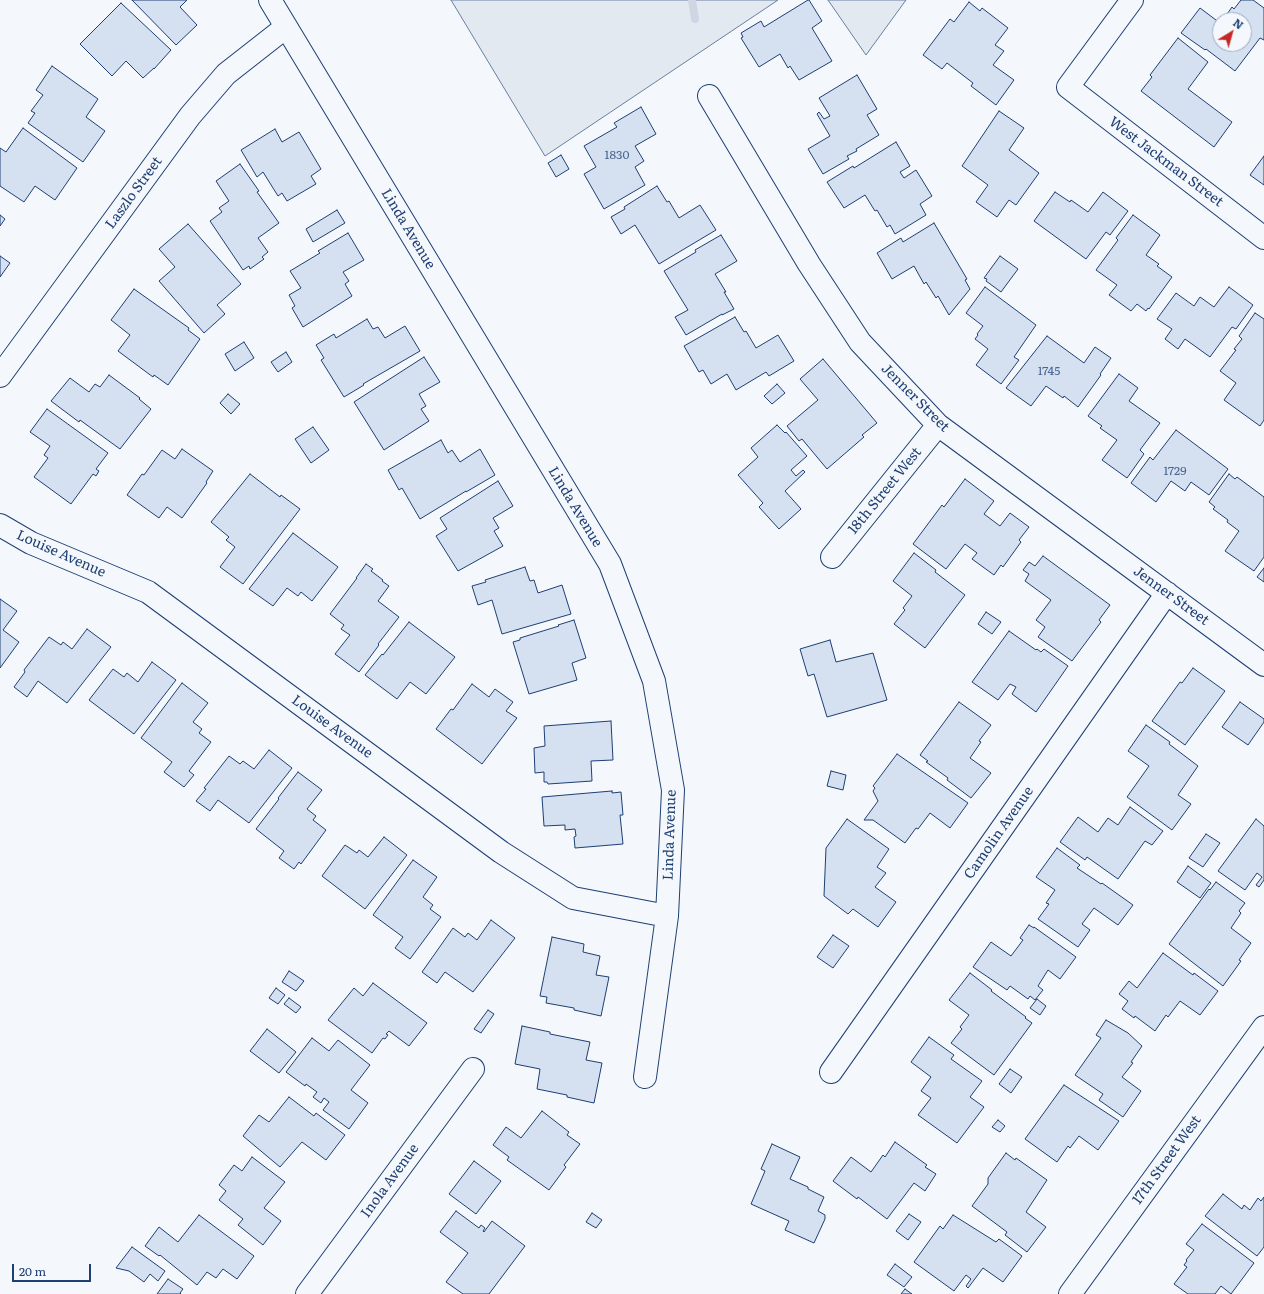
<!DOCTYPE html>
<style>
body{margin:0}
#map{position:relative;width:1264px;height:1294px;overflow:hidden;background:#f4f7fb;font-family:Literata,serif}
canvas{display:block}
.north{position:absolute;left:1212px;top:12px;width:40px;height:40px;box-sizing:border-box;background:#f4f7fb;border:1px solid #9eadc5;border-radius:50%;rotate:37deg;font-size:11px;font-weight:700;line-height:16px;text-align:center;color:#1d3f73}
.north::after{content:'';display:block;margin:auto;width:14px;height:18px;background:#c62828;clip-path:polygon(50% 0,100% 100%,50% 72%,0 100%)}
.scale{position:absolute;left:12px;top:1264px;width:79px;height:18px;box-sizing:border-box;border:2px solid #1d3f73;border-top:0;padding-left:5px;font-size:12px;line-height:14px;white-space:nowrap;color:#1d3f73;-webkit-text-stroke:3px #f4f7fb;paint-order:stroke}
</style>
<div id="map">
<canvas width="1264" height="1294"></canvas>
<div class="north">N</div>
<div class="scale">20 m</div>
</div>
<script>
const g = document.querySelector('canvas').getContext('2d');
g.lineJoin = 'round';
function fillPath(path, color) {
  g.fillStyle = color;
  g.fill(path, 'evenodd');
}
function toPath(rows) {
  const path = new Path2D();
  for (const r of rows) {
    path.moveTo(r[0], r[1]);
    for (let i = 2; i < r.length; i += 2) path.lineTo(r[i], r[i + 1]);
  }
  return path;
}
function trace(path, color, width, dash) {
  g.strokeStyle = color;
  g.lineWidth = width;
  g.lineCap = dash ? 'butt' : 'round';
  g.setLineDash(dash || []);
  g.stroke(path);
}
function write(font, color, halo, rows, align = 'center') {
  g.font = font + ' Literata,serif';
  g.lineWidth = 3;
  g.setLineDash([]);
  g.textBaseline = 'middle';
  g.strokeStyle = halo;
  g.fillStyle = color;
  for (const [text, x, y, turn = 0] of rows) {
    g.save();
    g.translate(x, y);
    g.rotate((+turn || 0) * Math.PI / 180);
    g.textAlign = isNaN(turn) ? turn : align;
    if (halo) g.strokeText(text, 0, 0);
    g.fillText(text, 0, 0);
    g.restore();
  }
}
const green = toPath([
 [451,0,778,0,545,156,451,0],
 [828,0,906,0,866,55,828,0]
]);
const stream = toPath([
 [692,0,695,19]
]);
const building = toPath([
 [132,0,187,0,180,7,197,25,176,45,132,0],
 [808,0,809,0,822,21,812,28,832,61,799,80,790,66,788,68,780,54,759,67,741,38,743,37,741,33,761,21,764,27,808,0],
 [1241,0,1253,0,1264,8,1264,40,1260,38,1235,71,1206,49,1205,50,1181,33,1200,8,1220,23,1220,44,1244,44,1244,20,1223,20,1232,7,1234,9,1241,0],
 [969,2,980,11,982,8,1008,28,995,45,1004,51,993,65,1014,80,996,105,971,86,973,83,947,63,942,69,923,55,950,19,954,22,969,2],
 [121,3,171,50,154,69,154,68,143,78,126,61,112,76,80,44,121,3],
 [1178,38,1208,62,1188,89,1232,122,1214,147,1141,91,1152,77,1150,75,1178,38],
 [52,66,98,99,86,117,105,131,83,162,28,123,35,113,31,111,43,95,36,90,52,66],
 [857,75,877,109,867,115,879,135,856,149,857,151,847,156,849,159,823,174,808,149,830,136,817,114,819,112,824,119,830,116,819,98,857,75],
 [641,107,656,134,635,146,644,161,635,167,645,185,604,209,584,174,596,167,584,146,617,127,614,123,641,107],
 [999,111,1024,128,1009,150,1039,173,1016,205,1009,200,997,217,976,202,988,185,962,166,999,111],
 [23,128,77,168,55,200,35,186,24,202,0,186,0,148,6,152,23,128],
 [275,129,282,142,299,132,321,169,311,176,316,184,287,201,282,193,278,196,263,172,257,177,241,150,275,129],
 [896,142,910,166,900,172,904,178,916,170,932,196,920,204,926,215,895,234,890,225,887,227,877,210,875,211,865,195,844,208,827,182,853,166,854,168,896,142],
 [561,155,569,169,556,177,548,163,561,155],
 [1264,156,1264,185,1250,175,1264,156],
 [240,164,259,191,257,192,279,223,258,238,268,252,262,257,264,259,250,269,249,266,243,270,210,221,222,212,219,208,229,201,216,181,240,164],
 [657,186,667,202,669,201,679,218,700,205,716,230,659,264,635,225,621,234,611,217,625,209,624,207,657,186],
 [1055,192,1070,202,1071,200,1088,212,1103,192,1128,211,1110,235,1106,232,1086,259,1034,221,1055,192],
 [337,210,345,223,313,242,306,229,337,210],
 [0,215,5,219,0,226,0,215],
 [1133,215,1160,235,1146,255,1159,264,1157,266,1172,277,1149,309,1148,308,1146,311,1137,304,1131,311,1109,295,1117,285,1096,270,1118,240,1116,238,1133,215],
 [934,223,967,279,965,280,970,289,949,315,938,296,936,298,926,282,924,284,914,266,892,279,877,253,901,238,903,242,934,223],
 [188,224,241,284,217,305,225,314,204,333,159,281,175,267,159,249,188,224],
 [348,233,364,260,343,272,349,281,345,284,352,296,303,327,292,308,295,306,289,295,301,288,290,271,320,253,318,251,348,233],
 [721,235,737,261,715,274,726,292,724,292,734,309,722,315,722,314,686,335,675,317,688,310,664,271,696,252,695,250,721,235],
 [0,256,10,263,0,277,0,256],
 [1000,256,1018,269,1001,292,986,281,987,279,984,278,1000,256],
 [985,287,1036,325,1014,357,1019,360,1001,384,976,365,988,349,975,339,978,335,977,334,983,326,966,313,985,287],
 [1229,287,1253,305,1236,329,1232,327,1210,357,1185,339,1178,349,1165,339,1172,329,1157,319,1176,293,1194,306,1200,297,1214,307,1229,287],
 [134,289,189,328,188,330,200,339,168,385,154,375,153,377,118,351,130,335,111,320,134,289],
 [1255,313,1264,319,1264,420,1260,426,1224,400,1236,383,1220,371,1236,350,1234,349,1242,339,1239,336,1255,313],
 [735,317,744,332,746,331,756,348,778,335,794,361,769,376,766,372,736,390,727,374,711,384,703,370,699,372,684,346,735,317],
 [367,319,373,329,378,327,385,338,405,326,420,351,363,384,364,385,344,397,321,360,324,358,316,345,334,334,336,338,367,319],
 [1047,336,1084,363,1095,347,1111,358,1100,374,1101,375,1078,407,1064,396,1063,398,1046,386,1031,406,1006,388,1047,336],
 [244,342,254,358,235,371,225,354,244,342],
 [286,352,292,362,278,372,271,362,286,352],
 [424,357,440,382,419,394,426,406,421,409,429,421,384,450,354,402,424,357],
 [823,359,877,423,862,435,864,437,827,469,802,439,799,441,787,426,818,400,800,379,823,359],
 [1119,374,1138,388,1129,401,1160,423,1140,450,1144,454,1127,478,1102,460,1117,440,1100,428,1102,426,1088,416,1119,374],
 [109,375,140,398,139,399,151,409,120,449,80,420,79,422,51,401,70,378,89,392,95,384,100,387,109,375],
 [777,384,785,393,772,404,764,396,777,384],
 [228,394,240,404,231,414,220,403,228,394],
 [47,409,108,453,96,469,99,471,96,476,93,474,71,504,34,477,48,458,44,455,50,446,30,432,47,409],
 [777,425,785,433,786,432,807,456,791,470,796,476,803,470,805,472,785,491,801,509,779,529,759,507,763,503,738,475,758,457,751,448,777,425],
 [313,427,329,450,311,463,295,439,313,427],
 [1176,430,1228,469,1209,495,1191,482,1185,491,1171,481,1156,502,1131,483,1150,457,1153,460,1176,430],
 [441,440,448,453,452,450,460,462,480,449,495,475,466,492,466,491,420,519,402,488,399,490,388,470,441,440],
 [182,449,213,471,206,482,207,483,182,518,167,507,159,518,127,495,142,474,144,475,162,450,175,459,182,449],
 [250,474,280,497,281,495,300,509,243,584,220,567,235,547,226,540,229,537,211,522,250,474],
 [1229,474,1235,479,1237,477,1264,497,1264,557,1254,571,1225,551,1239,531,1227,522,1228,520,1213,509,1215,507,1209,502,1229,474],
 [965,479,994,501,984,514,1000,526,1010,513,1029,527,1019,540,1021,542,1003,567,1001,565,994,575,972,559,977,553,965,544,946,569,913,544,942,505,944,507,965,479],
 [498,481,513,506,493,518,499,528,494,531,503,546,458,571,436,536,447,529,440,518,498,481],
 [293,533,338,567,312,601,301,592,298,596,287,588,273,606,249,589,293,533],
 [914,553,936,570,935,572,965,595,925,648,894,624,905,610,903,608,912,596,893,581,914,553],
 [1043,556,1110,605,1099,620,1101,622,1072,661,1038,637,1045,627,1036,620,1051,600,1025,581,1029,574,1023,570,1029,562,1035,566,1043,556],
 [366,564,373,569,371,571,383,580,382,581,389,586,378,601,399,617,378,644,379,645,359,672,335,654,350,635,341,629,344,625,330,614,357,578,356,578,366,564],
 [525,567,530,581,534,580,538,593,562,585,571,614,502,634,492,600,478,605,472,586,486,582,485,580,525,567],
 [1264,568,1264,582,1257,577,1264,568],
 [0,599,17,611,3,630,19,642,0,668,0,599],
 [986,612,1001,622,992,634,978,624,986,612],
 [574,620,586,658,572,663,577,680,529,694,513,642,520,640,520,638,559,626,558,625,574,620],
 [409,622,455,657,426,694,410,682,397,699,365,675,382,654,383,655,409,622],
 [87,629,111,647,67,703,38,681,27,697,14,687,25,672,24,670,49,637,61,645,63,642,72,649,87,629],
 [1009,631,1036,650,1037,649,1041,652,1044,649,1068,666,1036,712,1012,694,1016,687,1010,684,998,700,972,682,1009,631],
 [830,640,836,662,873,653,887,700,827,717,814,674,808,676,800,649,830,640],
 [152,662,176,680,134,734,89,700,113,669,124,677,127,673,138,682,152,662],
 [1193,668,1225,691,1185,745,1152,721,1180,682,1182,683,1193,668],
 [182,683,208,703,193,722,202,729,199,733,211,742,189,771,194,775,184,787,164,772,172,762,141,738,182,683],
 [472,684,489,697,495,689,513,702,506,711,517,718,482,764,436,729,451,709,453,710,472,684],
 [959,702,991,725,979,741,981,742,970,758,991,773,971,798,947,780,948,778,926,762,928,761,920,755,959,702],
 [1240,702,1264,719,1264,722,1248,745,1222,727,1240,702],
 [611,721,613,760,591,761,592,781,548,784,547,782,544,782,544,772,535,773,534,748,545,746,544,726,611,721],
 [1146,725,1170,742,1169,744,1198,766,1178,795,1191,804,1172,830,1127,797,1149,766,1128,751,1146,725],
 [269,750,292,768,249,823,218,800,210,811,196,801,206,789,204,788,229,756,240,764,243,761,254,769,269,750],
 [897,754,968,803,950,828,930,813,918,829,916,828,905,843,873,820,864,820,878,801,873,791,875,788,873,786,897,754],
 [831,771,846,775,843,790,827,786,831,771],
 [298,772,322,790,307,809,316,816,313,820,326,830,301,864,299,862,294,869,279,858,284,851,256,829,279,799,278,798,298,772],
 [612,791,612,793,621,792,623,815,620,815,623,844,575,848,574,837,576,836,575,829,565,830,565,825,544,826,542,797,612,791],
 [1130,807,1163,831,1152,845,1145,841,1118,879,1087,857,1085,860,1060,842,1078,817,1098,832,1108,818,1118,825,1130,807],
 [847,819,889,849,877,867,886,873,875,887,896,902,878,927,853,909,848,914,824,896,826,848,847,819],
 [1256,819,1264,826,1264,880,1259,887,1256,885,1262,877,1257,873,1245,890,1218,871,1256,819],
 [1206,834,1220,843,1203,867,1189,858,1206,834],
 [384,837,407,855,365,909,322,876,345,845,357,853,359,850,368,857,384,837],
 [1057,848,1080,865,1077,868,1101,884,1102,883,1133,905,1118,925,1094,908,1082,924,1090,930,1078,947,1038,919,1049,904,1046,903,1055,890,1036,877,1057,848],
 [413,860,437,877,423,897,433,905,430,909,441,917,410,959,395,948,403,937,373,915,413,860],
 [1188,866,1211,883,1200,898,1177,882,1188,866],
 [1216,882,1245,903,1239,911,1241,913,1231,928,1251,943,1239,960,1241,961,1223,986,1169,944,1209,889,1210,890,1216,882],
 [491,920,515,938,473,992,445,972,437,983,422,972,453,928,465,937,468,933,477,940,491,920],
 [1029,925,1034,928,1034,927,1076,957,1060,979,1048,970,1038,986,1043,990,1035,1000,1030,996,1028,999,1010,986,1007,990,973,967,991,942,1011,956,1023,940,1020,938,1029,925],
 [833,935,849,946,833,968,817,957,833,935],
 [552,937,584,944,583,952,600,956,596,975,609,977,601,1016,574,1010,574,1008,546,1003,547,997,540,996,552,937],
 [1163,953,1193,975,1194,973,1218,991,1200,1015,1180,1001,1168,1017,1166,1015,1155,1031,1135,1016,1134,1018,1122,1009,1128,1001,1119,994,1129,981,1137,988,1163,953],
 [289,971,304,981,296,991,282,982,289,971],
 [970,973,992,990,991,991,1026,1017,1025,1018,1032,1023,994,1075,951,1043,962,1029,960,1027,969,1015,949,1000,970,973],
 [373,983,427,1023,409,1046,389,1031,386,1034,388,1035,385,1039,383,1038,372,1053,328,1020,354,988,363,996,373,983],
 [276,988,285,995,278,1004,269,998,276,988],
 [289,998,301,1007,296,1013,284,1004,289,998],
 [1037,999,1046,1006,1040,1015,1030,1008,1037,999],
 [488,1010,494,1014,481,1033,474,1029,488,1010],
 [1106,1020,1128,1033,1142,1046,1131,1062,1133,1063,1122,1077,1141,1091,1123,1117,1099,1100,1103,1094,1075,1075,1101,1038,1096,1035,1106,1020],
 [522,1026,550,1032,550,1034,590,1042,586,1060,602,1063,594,1103,567,1097,567,1095,537,1089,540,1069,515,1064,522,1026],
 [267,1029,296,1052,279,1073,250,1051,267,1029],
 [929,1037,954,1055,951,1059,982,1081,970,1097,984,1107,957,1143,918,1115,931,1098,921,1091,931,1077,911,1062,929,1037],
 [312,1038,329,1051,338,1040,370,1065,351,1090,368,1103,349,1129,323,1110,329,1102,324,1098,321,1103,313,1097,317,1092,306,1084,305,1086,286,1072,312,1038],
 [1010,1069,1022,1077,1011,1093,999,1084,1010,1069],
 [1064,1085,1119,1121,1098,1150,1079,1136,1070,1148,1068,1146,1057,1162,1025,1139,1064,1085],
 [289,1097,314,1116,316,1113,345,1135,326,1160,302,1142,280,1167,243,1136,259,1115,269,1122,289,1097],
 [542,1111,569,1132,567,1135,580,1144,564,1165,566,1167,549,1190,507,1160,509,1157,493,1145,506,1127,521,1138,542,1111],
 [998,1120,1005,1126,1000,1132,992,1127,998,1120],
 [895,1142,927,1165,925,1167,936,1174,925,1191,914,1183,887,1219,858,1197,857,1199,833,1181,851,1157,871,1172,883,1155,885,1157,895,1142],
 [772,1144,800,1157,790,1179,808,1187,808,1189,824,1197,818,1211,825,1215,825,1219,814,1243,785,1230,789,1221,751,1204,765,1171,761,1169,772,1144],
 [1006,1153,1015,1160,1016,1158,1047,1180,1026,1212,1046,1227,1027,1252,1005,1235,1007,1232,972,1206,988,1184,988,1178,1006,1153],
 [252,1157,285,1182,264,1208,281,1221,263,1245,238,1225,243,1219,219,1200,226,1191,219,1185,234,1165,242,1171,252,1157],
 [474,1161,501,1181,476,1214,449,1194,474,1161],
 [1223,1194,1242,1209,1244,1205,1250,1210,1258,1198,1261,1201,1264,1197,1264,1247,1257,1256,1205,1216,1223,1194],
 [456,1211,479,1228,481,1225,485,1228,483,1231,484,1232,492,1221,525,1246,489,1294,463,1294,446,1282,468,1253,440,1232,456,1211],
 [592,1213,602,1220,596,1228,586,1222,592,1213],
 [909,1214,921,1222,908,1240,896,1231,909,1214],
 [199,1215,254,1256,237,1279,223,1269,216,1278,207,1272,197,1285,160,1255,159,1256,145,1246,159,1227,178,1242,199,1215],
 [953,1215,996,1242,999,1239,1022,1256,1003,1282,983,1268,968,1288,966,1286,971,1279,966,1275,954,1291,914,1262,940,1226,943,1229,953,1215],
 [1202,1224,1254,1263,1231,1294,1221,1286,1215,1294,1188,1294,1174,1284,1187,1267,1184,1265,1187,1261,1186,1260,1194,1250,1186,1244,1202,1224],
 [132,1247,165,1271,158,1281,150,1274,144,1282,129,1271,116,1268,132,1247],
 [895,1264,912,1277,904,1287,887,1275,895,1264],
 [168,1279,183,1289,180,1293,181,1294,157,1294,168,1279],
 [905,1289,912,1294,901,1294,905,1289]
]);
const minor = toPath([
 [270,0,610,564,654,681,673,790,667,916,645,1077],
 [1132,0,1068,87,1264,238],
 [709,96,809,264,860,342,938,425,1264,665],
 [0,376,190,116,226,74,286,27],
 [0,525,31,543,148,592,501,852,573,898,667,916],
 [832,557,938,425],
 [831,1072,1167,593],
 [307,1294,473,1069],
 [1070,1294,1264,1027]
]);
const numberNames = [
 ["1830",617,155],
 ["1745",1049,371],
 ["1729",1175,471]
];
const streetNames = [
 ["West Jackman Street",1166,162,37],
 ["Laszlo Street",134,193,-54],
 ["Linda Avenue",408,229,59],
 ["Jenner Street",915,398,45],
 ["18th Street West",885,491,-51],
 ["Linda Avenue",575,507,59],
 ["Louise Avenue",61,554,24],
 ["Jenner Street",1171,596,36],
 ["Louise Avenue",332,727,36],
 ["Camolin Avenue",999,833,-55],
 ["Linda Avenue",670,835,-88],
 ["17th Street West",1167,1160,-54],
 ["Inola Avenue",390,1181,-54]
];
fillPath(green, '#e3e9f0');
trace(green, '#687fa3', 1);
trace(stream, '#cfd7e4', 8);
fillPath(building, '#d5e0f0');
trace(building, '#1d3f73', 1);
trace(minor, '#1d3f73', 24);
trace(minor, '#f4f7fb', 22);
write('12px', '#4b6792', null, numberNames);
write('14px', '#1d3f73', '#f4f7fb', streetNames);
</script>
